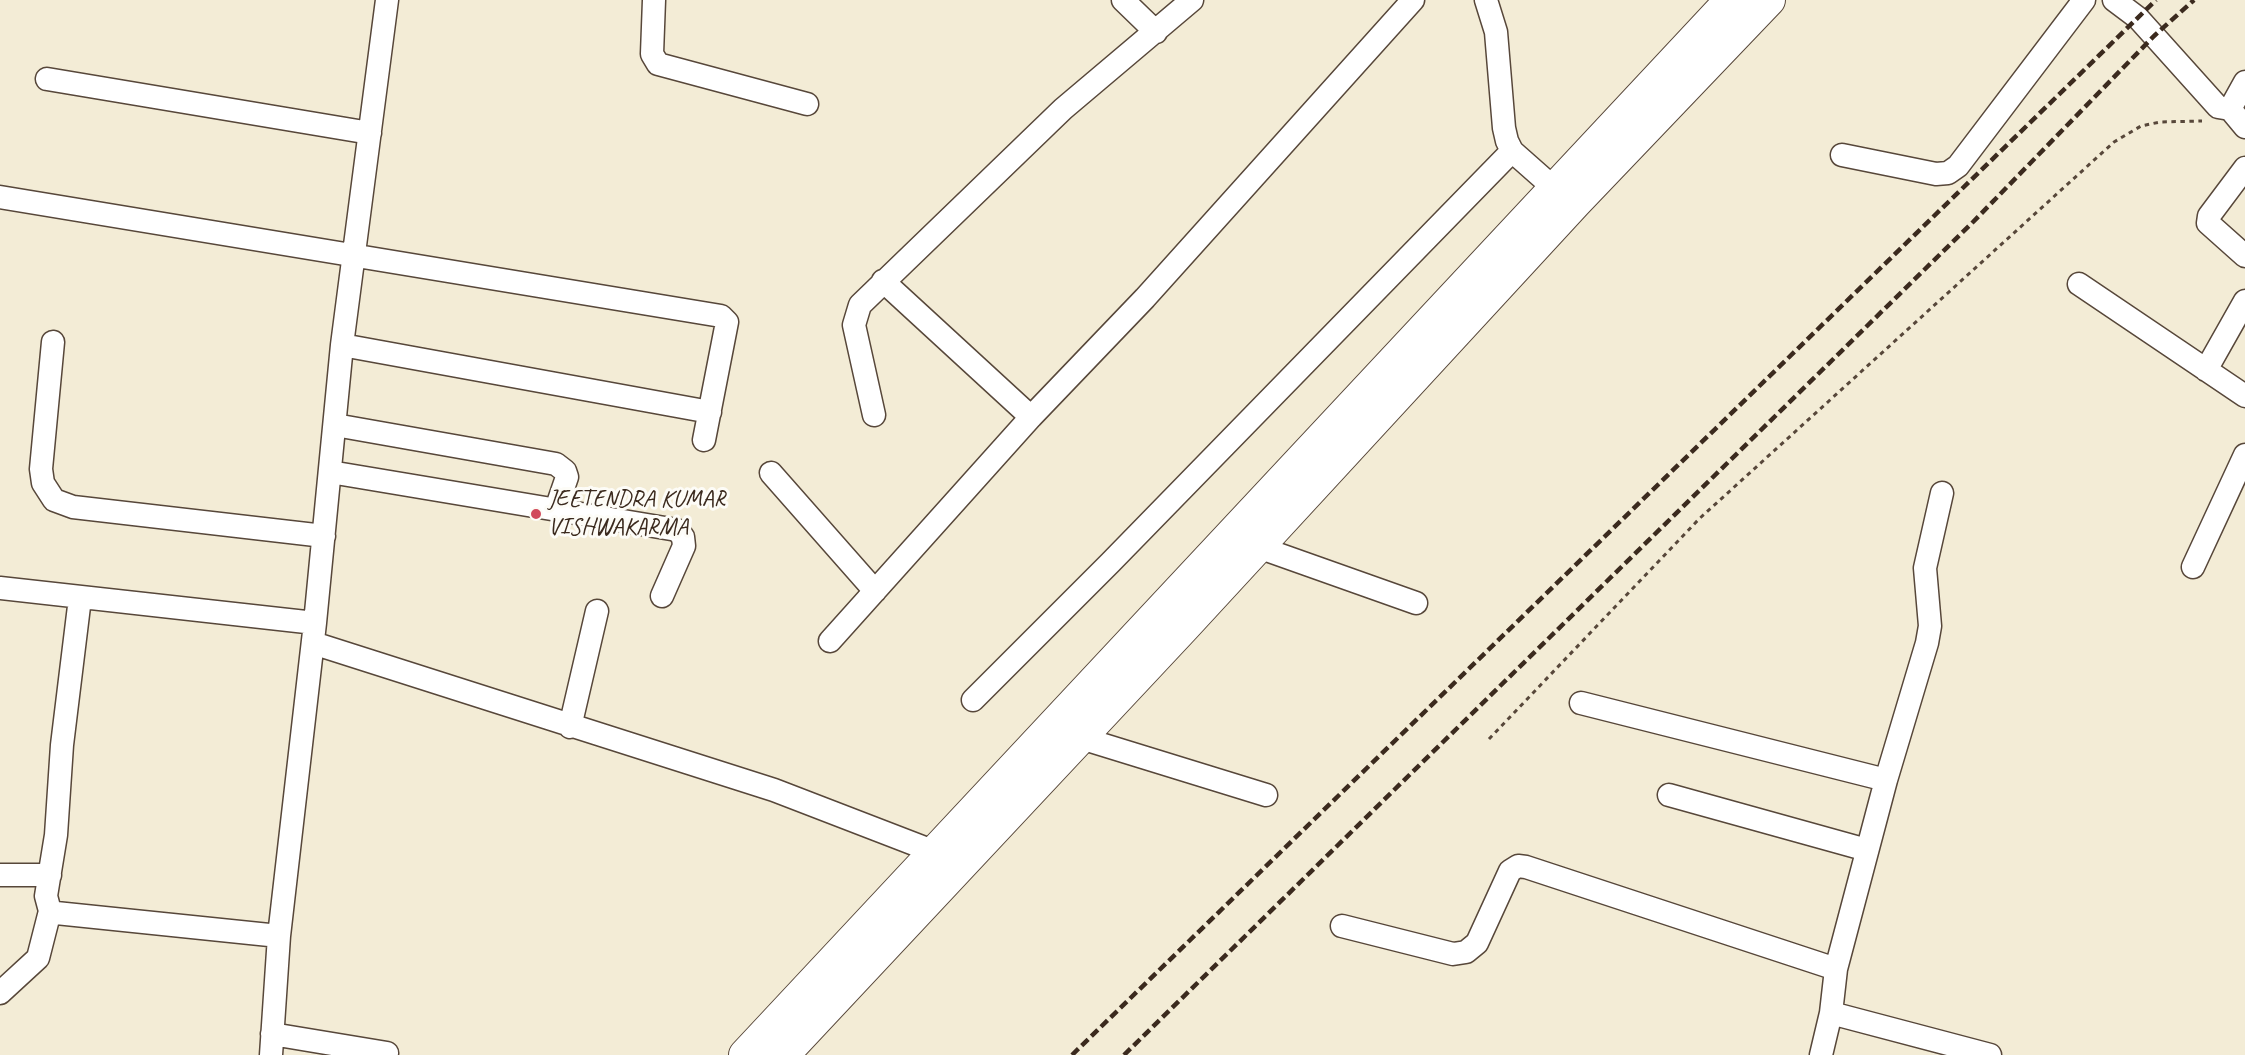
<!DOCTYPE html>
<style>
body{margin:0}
canvas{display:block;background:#f3ecd6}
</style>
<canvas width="2245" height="1055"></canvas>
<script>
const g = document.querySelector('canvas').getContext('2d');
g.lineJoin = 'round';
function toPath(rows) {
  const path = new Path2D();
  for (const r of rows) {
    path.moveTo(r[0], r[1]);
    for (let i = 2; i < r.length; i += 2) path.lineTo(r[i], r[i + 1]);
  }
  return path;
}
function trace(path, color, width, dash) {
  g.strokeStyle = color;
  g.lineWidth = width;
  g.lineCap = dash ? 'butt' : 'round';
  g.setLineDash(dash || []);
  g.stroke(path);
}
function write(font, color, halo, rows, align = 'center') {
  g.font = font + ' Caveat,sans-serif';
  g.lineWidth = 6;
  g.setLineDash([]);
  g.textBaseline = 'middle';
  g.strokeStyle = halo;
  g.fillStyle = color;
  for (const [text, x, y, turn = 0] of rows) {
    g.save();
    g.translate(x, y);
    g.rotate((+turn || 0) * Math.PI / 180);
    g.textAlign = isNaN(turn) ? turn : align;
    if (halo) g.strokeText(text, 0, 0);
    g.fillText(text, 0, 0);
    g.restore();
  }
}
const path = toPath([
 [1489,739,1699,519,2114,142,2141,126,2160,122,2202,121]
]);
const minor = toPath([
 [654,0,652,54,658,64,807,104],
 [1123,0,1156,32],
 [1486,0,1496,32,1504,128,1507,141,1512,151,1555,189],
 [2114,0,2138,18,2218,107,2230,109,2245,82],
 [47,79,370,133],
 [2230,109,2245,127],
 [1842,155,1936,174,1948,173,1958,166,2084,0],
 [2245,168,2209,216,2208,223,2245,256],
 [0,197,721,316,727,322,704,440],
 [883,281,1031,417],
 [2079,284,2245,396],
 [53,342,41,469,43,483,54,500,73,507,324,536],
 [342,345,710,412],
 [2206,370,2245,301],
 [874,415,854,325,860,305,1063,109,1192,0],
 [335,425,556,464,565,471,567,477,556,509],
 [330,472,677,530,683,537,684,546,662,596],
 [771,473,875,591],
 [1258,547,1416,603],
 [2193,567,2245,455],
 [0,588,315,623],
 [80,598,62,745,56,835,46,896,50,911,56,913,279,936],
 [830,641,1031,417,1145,298,1413,0],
 [313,643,774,790,935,852],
 [973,700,1110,563,1512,151],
 [1581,703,1886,780],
 [570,727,597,611],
 [1081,738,1266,795],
 [1669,795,1867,850],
 [0,875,50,875],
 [1342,926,1453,954,1466,952,1477,943,1510,871,1518,866,1526,867,1836,969],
 [0,993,38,958,50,911],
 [1831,1013,1990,1055],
 [272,1034,387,1053],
 [271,1055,279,936,315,623,342,345,387,0],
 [1821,1055,1831,1013,1836,969,1886,780,1927,643,1930,626,1925,568,1942,493]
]);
const highway = toPath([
 [745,1055,1731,0],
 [783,1055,1184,627,1575,203,1769,0]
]);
const rail = toPath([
 [1072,1055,2156,0],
 [1124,1055,1973,222,2154,36,2194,0]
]);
const markers = [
 [536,514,6,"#d1495b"]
];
const poiNames = [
 ["JEETENDRA KUMAR",548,500],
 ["VISHWAKARMA",548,528]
];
trace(minor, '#57473a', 25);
trace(highway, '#57473a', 34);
trace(path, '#57473a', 3, [4.5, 4.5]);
trace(minor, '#fff', 22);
trace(highway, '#fff', 32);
trace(rail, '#3b2a1e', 4.5, [9, 4.5]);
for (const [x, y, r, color] of markers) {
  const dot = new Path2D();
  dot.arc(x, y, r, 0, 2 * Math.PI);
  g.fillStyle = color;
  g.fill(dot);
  trace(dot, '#fdfcf7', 2);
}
write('24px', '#3b2a1e', '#fdfcf7', poiNames, 'left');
</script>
